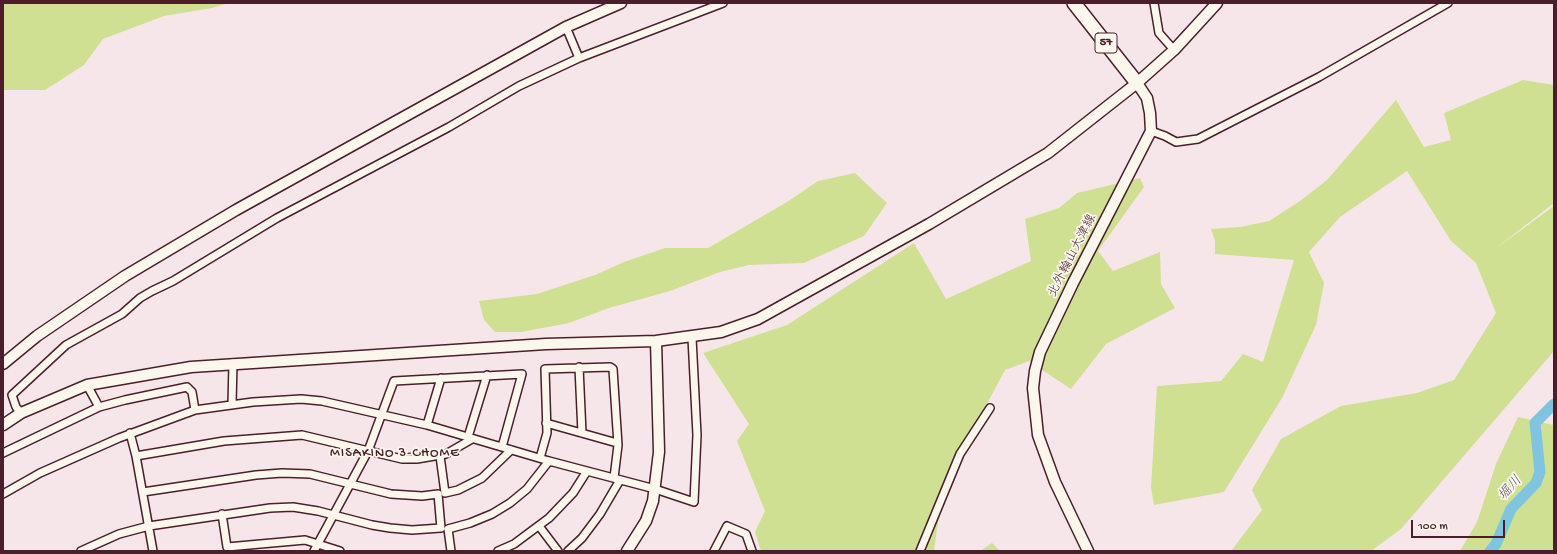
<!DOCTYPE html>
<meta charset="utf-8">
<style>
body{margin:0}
#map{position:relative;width:1557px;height:554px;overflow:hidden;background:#f6e6ea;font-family:"Gochi Hand",sans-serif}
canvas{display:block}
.frame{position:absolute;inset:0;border:4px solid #4a1f2b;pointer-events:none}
.scale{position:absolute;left:1411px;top:520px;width:94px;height:18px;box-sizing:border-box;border:2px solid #4a1f2b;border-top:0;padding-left:5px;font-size:12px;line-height:14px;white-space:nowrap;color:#4a1f2b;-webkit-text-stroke:3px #fbf7ec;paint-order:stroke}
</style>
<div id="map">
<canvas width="1557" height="554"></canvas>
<div class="frame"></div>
<div class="scale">100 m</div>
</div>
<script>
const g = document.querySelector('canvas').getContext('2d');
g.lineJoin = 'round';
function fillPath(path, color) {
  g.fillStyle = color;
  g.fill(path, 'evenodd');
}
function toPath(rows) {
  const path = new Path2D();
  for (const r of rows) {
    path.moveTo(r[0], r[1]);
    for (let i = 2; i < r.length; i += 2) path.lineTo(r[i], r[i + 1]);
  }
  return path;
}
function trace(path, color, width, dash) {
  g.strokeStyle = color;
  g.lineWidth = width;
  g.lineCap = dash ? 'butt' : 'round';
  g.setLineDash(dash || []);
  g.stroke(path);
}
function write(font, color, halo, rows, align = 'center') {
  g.font = font + ' "Gochi Hand","Klee One",sans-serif';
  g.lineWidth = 3.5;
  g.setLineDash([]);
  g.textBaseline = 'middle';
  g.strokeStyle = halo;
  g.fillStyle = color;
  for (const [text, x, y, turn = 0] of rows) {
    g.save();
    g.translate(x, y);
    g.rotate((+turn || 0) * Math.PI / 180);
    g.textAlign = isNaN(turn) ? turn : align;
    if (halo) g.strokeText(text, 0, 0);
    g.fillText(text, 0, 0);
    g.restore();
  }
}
const green = toPath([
 [3,3,229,3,212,8,164,16,103,39,84,65,45,90,3,90],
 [1523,80,1554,85,1554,203,1495,249,1554,206,1554,351,1401,529,1371,551,1231,551,1262,510,1252,490,1281,439,1341,406,1417,393,1454,380,1496,313,1476,263,1451,241,1407,171,1340,217,1309,252,1324,283,1316,325,1282,398,1224,492,1154,505,1151,488,1157,386,1221,381,1243,354,1263,362,1294,260,1215,254,1215,241,1211,229,1240,227,1269,221,1300,201,1327,180,1396,100,1424,147,1451,140,1444,113],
 [855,173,887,203,864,236,804,263,749,265,720,272,670,291,609,308,569,323,521,332,495,332,484,320,479,301,537,294,595,275,624,262,665,248,708,248,787,202,818,181],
 [1140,178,1144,187,1098,251,1113,271,1160,252,1161,284,1175,308,1106,344,1071,389,1029,361,1005,370,943,486,934,551,761,551,755,532,765,511,737,441,749,424,703,353,787,325,914,243,946,299,1031,261,1025,219,1059,208,1077,193],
 [1518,417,1554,425,1554,551,1460,551,1477,522,1496,464],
 [992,543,1000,551,980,551]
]);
const river = toPath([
 [1490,551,1496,544,1511,509,1536,483,1540,472,1535,423,1554,404]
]);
const street = toPath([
 [1154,3,1159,33,1174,50],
 [566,27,579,58],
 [1151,131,1165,136,1176,142,1198,139,1319,77,1448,3],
 [579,367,582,433],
 [87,385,99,407],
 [232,404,233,363],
 [21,413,16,407,12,395,66,345,122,314,140,298,152,291,173,281,277,218,449,127,519,86,579,58,723,3],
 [546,423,617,443],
 [427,425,441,378],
 [130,433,136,456,153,551],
 [468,437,487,375],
 [3,453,99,407,125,400,187,387,192,392,195,410],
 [136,456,224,441,302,435,402,459,417,459,446,454,472,439],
 [440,456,445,493,458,490,482,478,511,450],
 [540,458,547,433,545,369,610,367,613,369,618,445,614,478],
 [3,494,40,473,119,438,195,410,253,402,301,399,322,401,427,425,549,461,655,489,694,502,697,435,692,338],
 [222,514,227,547,305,540,340,551],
 [539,526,558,551],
 [81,551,119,534,149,526,270,508,293,507,318,511,372,525,390,528,412,530,441,528,438,494,422,496,391,494,310,474,282,473,256,475,143,492],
 [314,551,368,451,394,381,522,374,502,447],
 [451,551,448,529,470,523,492,514,510,503,527,489,549,461],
 [498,551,514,544,549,518,573,493,587,471],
 [568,551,582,538,600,514,620,480],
 [714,551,727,526,746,534,752,551],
 [920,551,960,454,990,408]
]);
const secondary = toPath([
 [3,364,37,336,125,276,236,210,566,27,621,3],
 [3,425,21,413,87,385,191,367,546,344,656,341,721,332,758,319,929,224,1048,153,1137,83,1174,50,1217,3],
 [627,551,646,521,653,501,659,452,656,341],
 [1088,551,1055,482,1038,435,1033,388,1035,371,1040,352,1073,283,1151,131,1150,113,1147,98,1137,83]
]);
const highway = toPath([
 [1074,3,1137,83]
]);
const shields = [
 [1106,43,22]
];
const shieldNames = [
 ["57",1106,43]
];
const streetNames = [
 ["北外輪山大津線",1073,256,-63]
];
const neighbourhoodNames = [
 ["MISAKINO 3-CHOME",395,454]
];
const waterNames = [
 ["堀川",1511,489,-48]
];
fillPath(green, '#d0e093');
trace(river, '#7fc5e0', 11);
trace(street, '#4a1f2b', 10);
trace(secondary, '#4a1f2b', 13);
trace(highway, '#4a1f2b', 16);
trace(street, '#fbf7ec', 7);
trace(secondary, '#fbf7ec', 10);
trace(highway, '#fbf7ec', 13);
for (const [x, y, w] of shields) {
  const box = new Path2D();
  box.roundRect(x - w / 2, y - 10, w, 20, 3);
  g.fillStyle = '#fbf7ec';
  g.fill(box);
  trace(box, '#4a1f2b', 1);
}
write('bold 12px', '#4a1f2b', null, shieldNames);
write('13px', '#4a1f2b', '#fbf7ec', streetNames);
g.letterSpacing = '1px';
write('14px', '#4a1f2b', '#fbf7ec', neighbourhoodNames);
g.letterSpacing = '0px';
write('italic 14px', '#5a5161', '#fbf7ec', waterNames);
</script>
